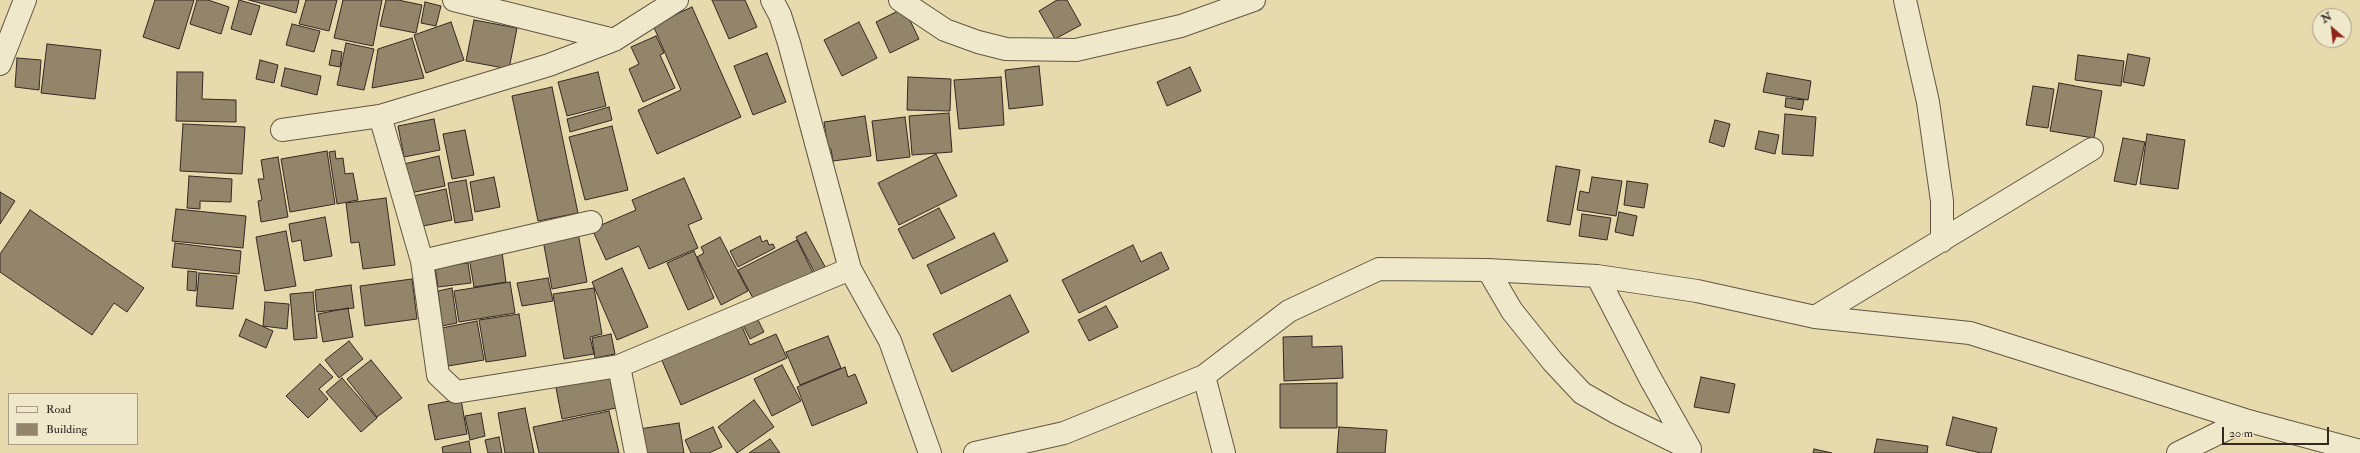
<!DOCTYPE html>
<style>
body{margin:0}
#map{position:relative;width:2360px;height:453px;overflow:hidden;background:#e7dbad;font-family:"IM FELL Double Pica",serif}
canvas{display:block}
.legend{position:absolute;left:8px;top:393px;width:130px;height:52px;box-sizing:border-box;background:#efe8ca;border:1px solid #a59b87;margin:0;padding:5px 7px;list-style:none;font-size:12px;color:#352822}
.legend li{display:flex;align-items:center;gap:8px;height:20px}
.legend b{width:20px;border:1px solid #a59b87}
.north{position:absolute;left:2312px;top:8px;width:40px;height:40px;box-sizing:border-box;background:#efe8ca;border:1px solid #a59b87;border-radius:50%;rotate:332deg;font-size:11px;font-weight:700;line-height:16px;text-align:center;color:#352822}
.north::after{content:'';display:block;margin:auto;width:14px;height:18px;background:#8f2418;clip-path:polygon(50% 0,100% 100%,50% 72%,0 100%)}
.scale{position:absolute;left:2222px;top:427px;width:107px;height:18px;box-sizing:border-box;border:2px solid #352822;border-top:0;padding-left:5px;font-size:12px;line-height:14px;white-space:nowrap;color:#352822;-webkit-text-stroke:3px #efe8ca;paint-order:stroke}
</style>
<div id="map">
<canvas width="2360" height="453"></canvas>
<ul class="legend">
<li><b style="height:5px;background:#efe8ca"></b>Road</li>
<li><b style="height:11px;background:#92856a"></b>Building</li>
</ul>
<div class="north">N</div>
<div class="scale">20 m</div>
</div>
<script>
const g = document.querySelector('canvas').getContext('2d');
g.lineJoin = 'round';
function fillPath(path, color) {
  g.fillStyle = color;
  g.fill(path, 'evenodd');
}
function toPath(rows) {
  const path = new Path2D();
  for (const r of rows) {
    path.moveTo(r[0], r[1]);
    for (let i = 2; i < r.length; i += 2) path.lineTo(r[i], r[i + 1]);
  }
  return path;
}
function trace(path, color, width, dash) {
  g.strokeStyle = color;
  g.lineWidth = width;
  g.lineCap = dash ? 'butt' : 'round';
  g.setLineDash(dash || []);
  g.stroke(path);
}
const building = toPath([
 [155,0,194,0,179,49,143,37,155,0],
 [197,0,208,0,229,7,221,34,190,24,197,0],
 [239,0,260,6,251,35,231,29,239,0],
 [249,0,299,0,296,13,249,0],
 [306,0,337,0,329,31,299,24,306,0],
 [343,0,382,0,373,46,334,38,343,0],
 [386,0,398,0,422,5,416,33,380,26,386,0],
 [712,0,745,0,757,27,729,39,712,0],
 [1057,0,1067,0,1081,25,1055,39,1039,11,1057,0],
 [425,2,441,6,436,26,421,23,425,2],
 [692,7,741,117,657,154,638,110,681,90,653,25,692,7],
 [904,8,919,39,890,53,876,22,904,8],
 [474,20,517,28,509,69,466,61,474,20],
 [451,22,464,60,426,73,414,35,451,22],
 [859,22,877,58,842,76,824,40,859,22],
 [292,24,320,31,314,52,286,45,292,24],
 [656,36,664,53,660,55,675,88,643,102,629,69,639,64,631,47,656,36],
 [412,38,424,78,372,88,378,49,412,38],
 [346,43,374,49,364,90,337,85,346,43],
 [47,44,101,50,95,99,41,93,47,44],
 [332,50,342,52,340,67,329,65,332,50],
 [767,53,786,102,753,115,734,66,767,53],
 [2128,54,2150,58,2144,86,2123,82,2128,54],
 [2078,55,2124,61,2121,86,2075,80,2078,55],
 [17,58,41,60,39,90,15,87,17,58],
 [260,60,278,65,274,83,256,79,260,60],
 [1039,66,1043,105,1009,109,1005,70,1039,66],
 [1190,67,1201,91,1167,106,1157,82,1190,67],
 [285,68,321,76,317,95,281,86,285,68],
 [177,72,203,72,202,99,236,100,236,122,176,121,177,72],
 [598,72,606,106,567,116,558,82,598,72],
 [1767,73,1811,81,1808,100,1763,92,1767,73],
 [908,77,951,79,950,111,907,110,908,77],
 [1001,77,1004,125,959,129,954,80,1001,77],
 [2059,83,2102,91,2094,138,2050,131,2059,83],
 [2033,86,2054,89,2048,128,2026,125,2033,86],
 [552,87,578,213,538,221,512,96,552,87],
 [1786,98,1804,100,1802,110,1785,107,1786,98],
 [609,107,612,120,570,132,567,119,609,107],
 [949,113,952,152,912,155,909,116,949,113],
 [1785,114,1816,117,1813,156,1782,154,1785,114],
 [865,116,871,156,833,161,831,149,828,149,824,122,865,116],
 [905,117,910,157,877,161,872,121,905,117],
 [434,119,440,150,404,157,398,126,434,119],
 [1715,120,1730,124,1724,147,1709,142,1715,120],
 [183,124,245,127,242,174,180,171,183,124],
 [612,126,628,190,585,200,569,137,612,126],
 [465,130,474,175,452,179,443,134,465,130],
 [1759,131,1779,135,1775,154,1755,149,1759,131],
 [2147,134,2185,140,2178,189,2140,184,2147,134],
 [2123,138,2145,142,2136,185,2114,181,2123,138],
 [327,151,335,204,290,212,281,159,327,151],
 [335,151,336,159,343,158,345,174,353,173,358,200,337,204,329,152,335,151],
 [936,154,957,196,899,225,878,183,936,154],
 [439,156,445,186,410,193,404,164,439,156],
 [278,157,288,217,261,222,258,201,262,200,258,179,264,179,261,160,278,157],
 [1556,166,1580,170,1570,225,1547,221,1556,166],
 [189,176,232,179,231,202,200,201,200,209,187,208,189,176],
 [494,177,500,207,475,212,470,182,494,177],
 [1592,177,1622,181,1616,216,1577,210,1580,191,1589,193,1592,177],
 [684,178,702,219,688,225,698,248,649,269,639,246,606,260,592,229,636,210,632,200,684,178],
 [466,180,473,220,455,223,448,183,466,180],
 [1627,181,1648,184,1644,208,1624,205,1627,181],
 [446,189,452,220,419,227,413,196,446,189],
 [0,192,15,201,0,224,0,192],
 [386,198,395,265,363,269,359,242,351,243,346,203,386,198],
 [939,208,955,238,913,259,898,229,939,208],
 [176,209,246,216,243,248,172,241,176,209],
 [30,210,144,288,127,312,114,303,92,335,0,272,0,254,30,210],
 [1619,212,1637,216,1633,236,1615,232,1619,212],
 [1582,214,1611,218,1607,240,1579,236,1582,214],
 [325,217,332,256,304,261,301,240,292,242,289,224,325,217],
 [286,231,296,286,265,291,256,237,286,231],
 [806,232,828,272,817,277,796,237,806,232],
 [578,233,587,282,552,289,543,240,578,233],
 [994,233,1008,261,941,294,927,265,994,233],
 [760,236,762,242,767,240,769,245,773,244,775,248,738,267,730,251,760,236],
 [720,237,748,291,721,305,697,257,704,253,701,247,720,237],
 [797,240,813,273,755,302,738,270,797,240],
 [175,243,241,251,239,274,172,267,175,243],
 [1133,245,1141,262,1161,252,1169,269,1079,313,1062,280,1133,245],
 [694,251,714,298,688,310,667,263,694,251],
 [502,252,506,282,474,287,469,257,502,252],
 [468,263,471,283,438,287,435,267,468,263],
 [622,268,648,327,617,340,592,282,622,268],
 [188,271,197,272,196,291,187,290,188,271],
 [199,273,237,276,233,309,196,306,199,273],
 [548,278,553,301,522,306,517,283,548,278],
 [412,279,417,319,365,326,360,286,412,279],
 [510,282,515,313,459,322,454,291,510,282],
 [351,285,354,308,317,312,315,290,351,285],
 [452,288,457,323,442,326,438,291,452,288],
 [594,288,602,334,590,337,594,354,564,359,553,294,594,288],
 [313,292,317,338,294,340,290,294,313,292],
 [1010,295,1029,332,952,372,933,334,1010,295],
 [265,302,289,304,287,329,263,326,265,302],
 [1106,306,1118,327,1089,341,1078,320,1106,306],
 [348,308,353,337,323,342,318,314,348,308],
 [519,314,526,356,486,362,479,320,519,314],
 [757,318,764,332,750,339,743,325,757,318],
 [246,319,273,331,266,348,239,336,246,319],
 [477,321,484,360,448,366,442,328,477,321],
 [740,322,750,345,776,334,787,358,681,405,660,356,740,322],
 [611,334,615,354,595,358,592,338,611,334],
 [828,336,841,368,800,385,786,352,828,336],
 [1312,336,1312,347,1342,346,1343,378,1284,381,1283,337,1312,336],
 [349,341,363,359,339,378,325,360,349,341],
 [371,360,402,398,377,417,347,379,371,360],
 [320,364,333,377,319,389,328,399,308,418,286,396,320,364],
 [782,365,801,401,772,416,754,379,782,365],
 [845,367,848,377,855,374,867,403,812,426,797,387,845,367],
 [609,373,616,408,562,419,555,383,609,373],
 [1701,377,1735,384,1729,413,1694,407,1701,377],
 [342,378,377,418,361,432,326,392,342,378],
 [1337,383,1337,428,1280,428,1280,384,1337,383],
 [461,399,467,434,435,440,428,405,461,399],
 [754,400,774,427,737,453,718,427,754,400],
 [525,408,534,453,505,453,498,413,525,408],
 [609,411,619,453,539,453,533,427,609,411],
 [481,413,485,436,470,440,465,416,481,413],
 [1953,417,1997,428,1991,453,1981,453,1946,445,1953,417],
 [679,423,684,453,643,453,639,429,679,423],
 [713,427,722,447,709,453,691,453,685,440,713,427],
 [1339,427,1387,430,1385,453,1337,453,1339,427],
 [499,437,502,453,488,453,485,440,499,437],
 [770,439,780,453,749,453,770,439],
 [1877,439,1928,446,1927,453,1874,453,1877,439],
 [469,441,471,453,443,453,442,447,469,441],
 [1814,449,1832,453,1813,453,1814,449]
]);
const minor = toPath([
 [454,0,614,40],
 [772,0,780,15,789,43,850,269,890,341,930,453],
 [900,0,945,30,978,42,1006,49,1076,50,1181,26,1254,0],
 [1905,0,1928,102,1942,201,1942,241],
 [0,64,25,0],
 [380,116,422,261,438,375,456,392,619,366,850,269],
 [282,130,380,116,549,65,614,40,677,0],
 [422,261,591,222],
 [1488,270,1512,311,1553,362,1582,393,1617,413,1688,448],
 [1597,276,1650,378,1690,449],
 [1815,317,2092,149],
 [619,366,636,453],
 [1204,376,1224,453],
 [975,453,1064,433,1204,376,1289,311,1379,269,1488,270,1597,276,1697,291,1815,317,1970,333,2245,420,2360,451],
 [2178,453,2245,420]
]);
fillPath(building, '#92856a');
trace(building, '#352822', 1);
trace(minor, '#625545', 24);
trace(minor, '#efe8ca', 22);
</script>
